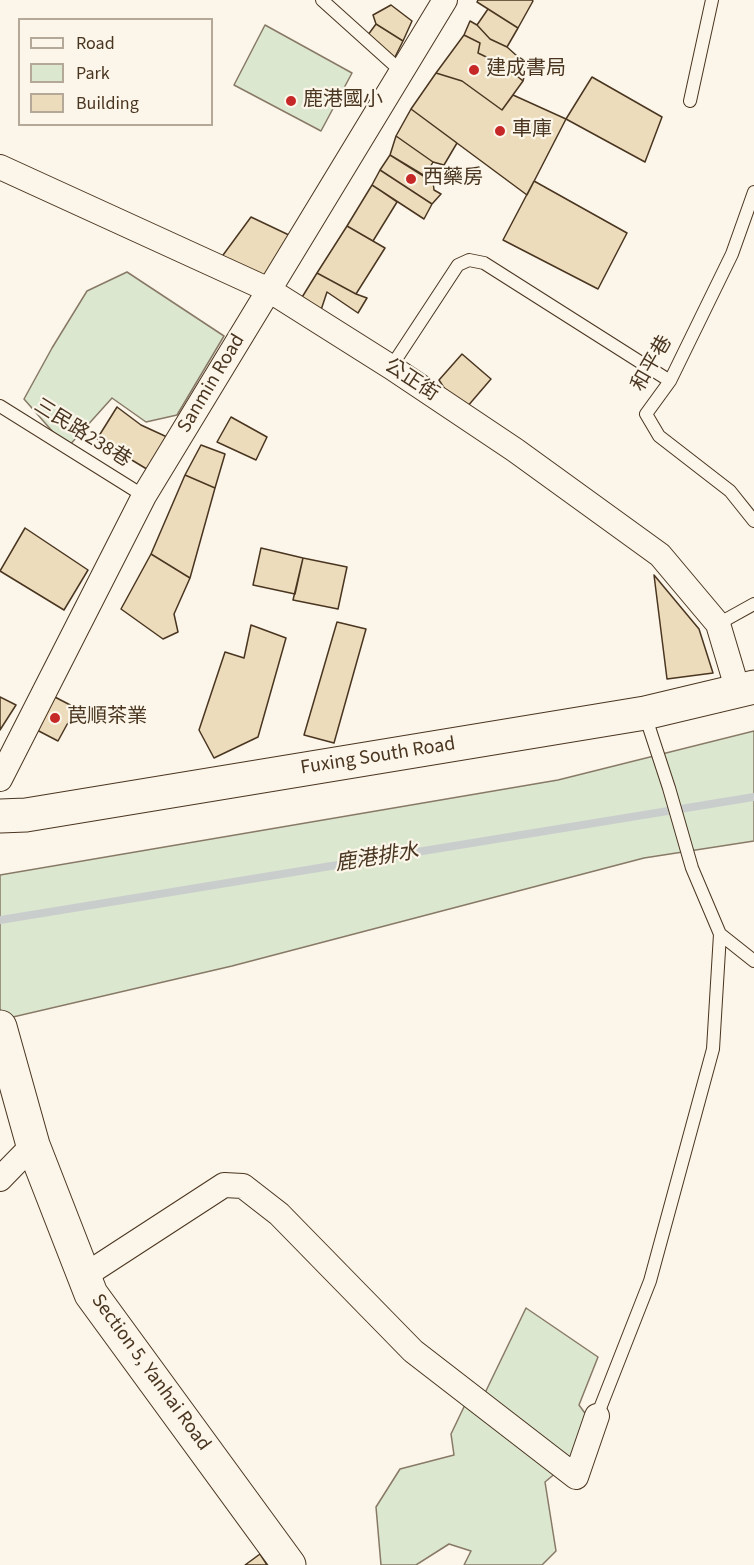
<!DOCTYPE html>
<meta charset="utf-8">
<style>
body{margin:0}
#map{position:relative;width:754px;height:1565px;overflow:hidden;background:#fbf6e9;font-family:"Source Sans 3",sans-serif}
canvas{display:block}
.legend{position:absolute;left:18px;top:18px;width:195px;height:108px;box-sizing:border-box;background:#fbf6e9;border:2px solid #b4a999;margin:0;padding:8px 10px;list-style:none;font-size:18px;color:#4a3520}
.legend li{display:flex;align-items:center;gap:12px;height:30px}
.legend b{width:30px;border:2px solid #b4a999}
</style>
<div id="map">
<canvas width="754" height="1565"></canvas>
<ul class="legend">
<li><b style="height:8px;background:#fbf6e9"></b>Road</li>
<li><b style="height:16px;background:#dce7d0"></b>Park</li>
<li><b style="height:16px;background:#ecdcbc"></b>Building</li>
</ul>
</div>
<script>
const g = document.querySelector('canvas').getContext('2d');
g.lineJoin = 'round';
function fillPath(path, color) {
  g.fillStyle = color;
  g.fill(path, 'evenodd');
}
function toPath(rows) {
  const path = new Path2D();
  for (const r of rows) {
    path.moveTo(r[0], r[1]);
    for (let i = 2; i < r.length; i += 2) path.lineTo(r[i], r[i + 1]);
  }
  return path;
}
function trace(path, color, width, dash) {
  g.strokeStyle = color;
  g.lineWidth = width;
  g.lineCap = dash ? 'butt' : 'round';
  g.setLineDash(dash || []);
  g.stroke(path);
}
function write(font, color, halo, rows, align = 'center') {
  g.font = font + ' "Source Sans 3","Noto Sans TC",sans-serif';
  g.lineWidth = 4.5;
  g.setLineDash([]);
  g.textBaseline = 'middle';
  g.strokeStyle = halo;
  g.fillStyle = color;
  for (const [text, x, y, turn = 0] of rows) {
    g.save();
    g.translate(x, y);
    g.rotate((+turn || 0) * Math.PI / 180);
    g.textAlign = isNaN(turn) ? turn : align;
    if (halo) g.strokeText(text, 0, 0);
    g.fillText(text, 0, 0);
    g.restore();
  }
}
const green = toPath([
 [265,25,352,73,321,131,234,85,265,25],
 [127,272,224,336,177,415,146,422,112,398,67,448,24,399,52,348,87,291,127,272],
 [754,731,754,841,644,858,232,966,0,1020,0,875,558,780,754,731],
 [526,1308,598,1357,579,1405,601,1435,545,1482,556,1551,542,1565,464,1565,471,1551,449,1544,416,1565,381,1565,376,1507,400,1469,454,1455,451,1434,473,1388,484,1395,526,1308]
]);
const stream = toPath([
 [0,920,754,797]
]);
const building = toPath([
 [478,0,532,0,533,1,518,28,477,2,478,0],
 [391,5,412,21,403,41,376,24,373,15,391,5],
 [488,9,518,28,507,47,490,39,477,25,488,9],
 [470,21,477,25,490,39,507,47,527,65,523,81,505,66,478,53,480,43,464,35,470,21],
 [376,24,403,41,393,61,365,39,376,24],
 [464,35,480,43,478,53,505,66,523,81,502,110,462,81,436,73,464,35],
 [436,73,462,81,502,110,513,95,566,119,527,195,411,109,436,73],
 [592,77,662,117,645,162,566,119,592,77],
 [411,109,457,143,444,165,433,162,396,136,411,109],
 [396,136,433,162,425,176,390,155,396,136],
 [390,155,433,182,434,190,441,194,432,204,380,170,390,155],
 [380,170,432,204,424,219,372,185,380,170],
 [534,181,627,233,598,289,503,240,534,181],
 [372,185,397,202,373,241,347,226,372,185],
 [251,217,291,236,260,286,215,266,251,217],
 [347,226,385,248,356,294,317,273,347,226],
 [317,273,356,294,367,298,358,313,327,292,319,316,296,307,317,273],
 [462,354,491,379,461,414,439,380,462,354],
 [117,407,141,425,167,437,150,471,97,439,117,407],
 [231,417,267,437,256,460,217,442,231,417],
 [201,445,225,454,215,488,185,475,201,445],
 [185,475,215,488,190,578,151,554,185,475],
 [25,528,88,570,64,610,0,571,25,528],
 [261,548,303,558,295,594,253,585,261,548],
 [151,554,190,578,174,614,178,632,163,639,121,609,151,554],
 [303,558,347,567,338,609,293,600,303,558],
 [654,575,699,629,713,673,667,679,654,575],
 [337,622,366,629,334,743,304,735,337,622],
 [251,625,286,638,258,737,214,758,199,730,225,652,244,658,251,625],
 [51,695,76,708,58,741,33,728,51,695],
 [0,697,16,705,0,730,0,697],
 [260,1554,267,1565,245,1565,260,1554]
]);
const lane = toPath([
 [322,0,402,72],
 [690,101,712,0],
 [754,192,732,254,670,381,646,414,659,436,730,491,754,521],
 [391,367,458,265,469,260,484,263,670,381],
 [0,406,144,496],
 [718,624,754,604],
 [645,715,669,788,692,868,720,934,754,961],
 [597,1416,650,1281,713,1049,720,934]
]);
const street = toPath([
 [0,167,269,290,391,367,515,450,660,555,718,624,738,691],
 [0,779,144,496,445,0],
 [0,1179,33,1145],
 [84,1276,224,1185,243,1186,279,1214,413,1351,576,1477,597,1416]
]);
const secondary = toPath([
 [0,816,26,815,645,713,754,687],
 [0,1027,33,1145,91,1294,289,1565]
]);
const markers = [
 [474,70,6,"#c62828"],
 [291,101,6,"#c62828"],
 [500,131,6,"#c62828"],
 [411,179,6,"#c62828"],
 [55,718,6,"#c62828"]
];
const poiNames = [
 ["建成書局",486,70],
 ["鹿港國小",303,101],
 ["車庫",512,131],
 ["西藥房",423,179],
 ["苠順茶業",67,718]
];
const streetNames = [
 ["和平巷",653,364,-60],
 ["公正街",411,381,33],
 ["Sanmin Road",212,384,-59],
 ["三民路238巷",82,434,32],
 ["Fuxing South Road",378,757,-9],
 ["Section 5, Yanhai Road",150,1373,54]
];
const waterNames = [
 ["鹿港排水",377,859,-9]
];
fillPath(green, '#dce7d0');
trace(green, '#887966', 1.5);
trace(stream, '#c9cecd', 8);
fillPath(building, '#ecdcbc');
trace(building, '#4a3520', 1.5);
trace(lane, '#4a3520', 14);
trace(street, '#4a3520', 26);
trace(secondary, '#4a3520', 35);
trace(lane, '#fbf6e9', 12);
trace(street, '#fbf6e9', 24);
trace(secondary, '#fbf6e9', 33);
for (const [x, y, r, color] of markers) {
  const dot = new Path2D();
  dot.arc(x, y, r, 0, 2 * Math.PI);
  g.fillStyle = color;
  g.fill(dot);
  trace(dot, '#fbf6e9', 2);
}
write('20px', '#4a3520', '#fbf6e9', poiNames, 'left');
write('20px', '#4a3520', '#fbf6e9', streetNames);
write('italic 21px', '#4a3520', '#fbf6e9', waterNames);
</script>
